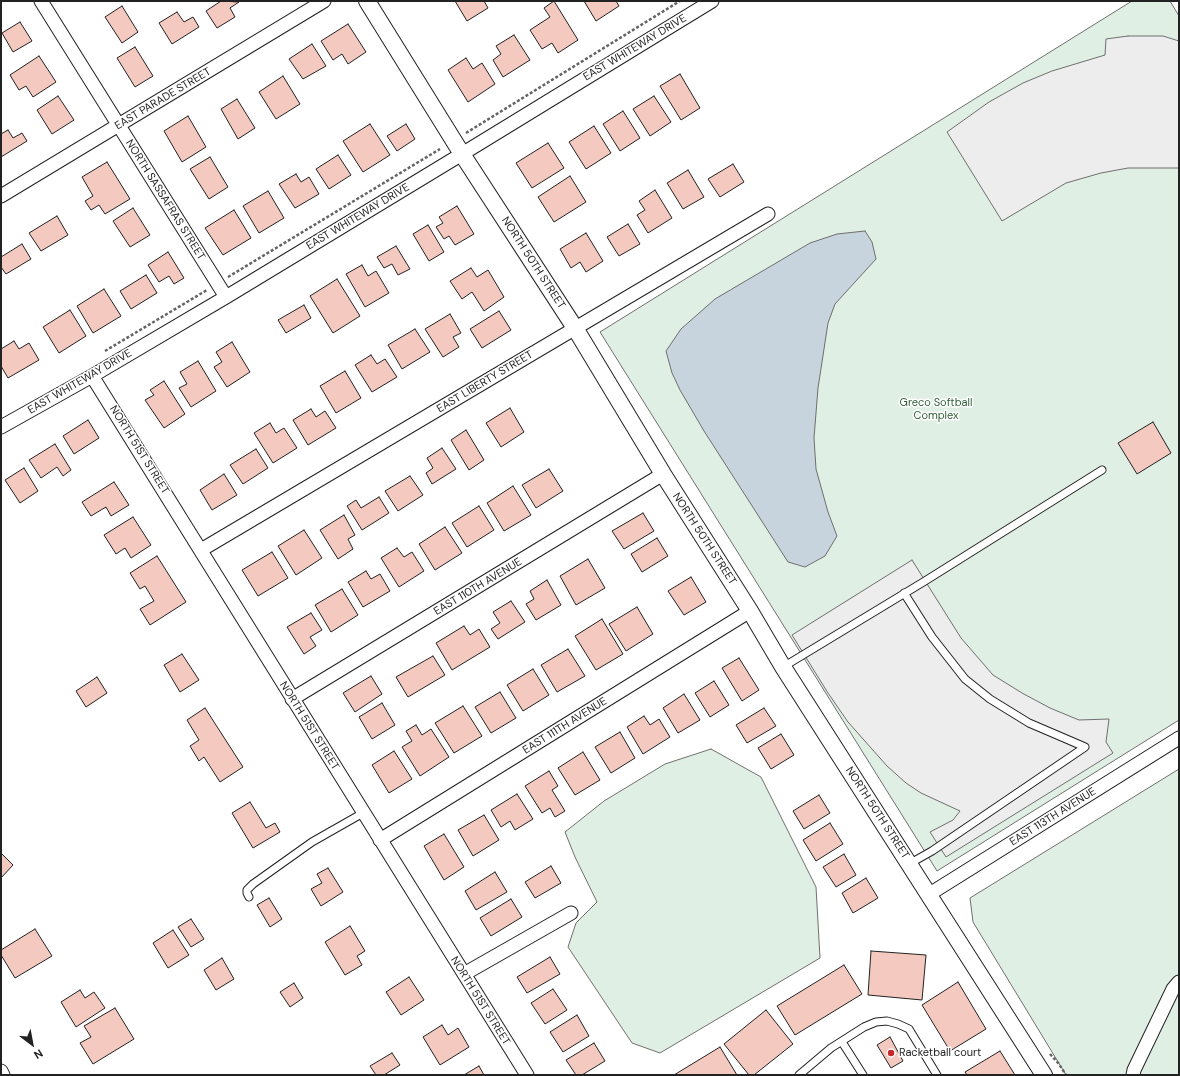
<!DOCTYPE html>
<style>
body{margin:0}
#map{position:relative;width:1180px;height:1076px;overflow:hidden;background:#fff;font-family:"DM Sans",sans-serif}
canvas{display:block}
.frame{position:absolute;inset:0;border:2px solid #222;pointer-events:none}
.north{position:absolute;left:12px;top:1024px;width:40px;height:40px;-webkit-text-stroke:3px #fff;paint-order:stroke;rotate:148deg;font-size:11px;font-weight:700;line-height:16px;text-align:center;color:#222}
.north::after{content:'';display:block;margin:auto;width:14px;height:18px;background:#222;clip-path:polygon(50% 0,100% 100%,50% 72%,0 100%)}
</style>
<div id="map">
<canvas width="1180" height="1076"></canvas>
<div class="frame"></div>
<div class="north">N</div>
</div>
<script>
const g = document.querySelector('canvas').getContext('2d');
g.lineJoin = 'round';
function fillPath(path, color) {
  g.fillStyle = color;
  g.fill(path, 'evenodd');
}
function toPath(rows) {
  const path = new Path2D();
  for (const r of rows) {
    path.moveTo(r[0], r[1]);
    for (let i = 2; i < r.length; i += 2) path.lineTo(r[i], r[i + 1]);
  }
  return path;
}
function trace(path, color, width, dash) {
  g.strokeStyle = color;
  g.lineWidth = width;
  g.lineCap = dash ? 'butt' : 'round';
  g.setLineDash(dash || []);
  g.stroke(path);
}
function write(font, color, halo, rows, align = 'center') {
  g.font = font + ' "DM Sans",sans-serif';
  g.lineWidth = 3;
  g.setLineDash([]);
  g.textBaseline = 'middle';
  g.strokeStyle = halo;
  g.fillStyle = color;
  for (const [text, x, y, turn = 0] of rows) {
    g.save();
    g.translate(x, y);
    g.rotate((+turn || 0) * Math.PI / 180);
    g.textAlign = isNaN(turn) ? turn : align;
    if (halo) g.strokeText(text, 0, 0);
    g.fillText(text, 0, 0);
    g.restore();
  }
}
const green = toPath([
 [1132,1,1170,1,1179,16,1179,720,937,871,600,332,1132,1],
 [711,749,761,777,816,887,820,958,660,1053,632,1043,568,947,576,923,597,902,575,857,565,832,604,801,665,764,711,749],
 [1179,769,1179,1075,1066,1075,973,922,970,898,1179,769]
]);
const parking = toPath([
 [1128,36,1163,36,1179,41,1179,168,1128,168,1101,173,1066,183,1002,221,947,132,989,102,1023,83,1052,71,1105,55,1106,39,1128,36],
 [912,560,961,638,993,675,1022,693,1050,708,1079,720,1109,719,1106,742,1113,753,946,857,930,832,953,820,960,811,921,793,906,783,887,766,848,722,828,693,792,635,912,560]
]);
const water = toPath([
 [865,231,872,242,876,259,835,304,828,323,818,388,814,438,816,469,828,512,837,536,825,556,805,567,788,562,704,431,680,390,672,373,666,351,681,329,715,299,810,243,837,234,865,231]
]);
const building = toPath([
 [221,1,239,2,230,8,235,17,217,28,206,11,221,1],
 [455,1,484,1,488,8,467,21,455,1],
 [554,1,578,40,558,53,552,43,542,49,530,30,550,17,544,8,554,1],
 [584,1,616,1,619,6,596,21,584,1],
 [122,6,138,32,122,43,105,17,122,6],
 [177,12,184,22,193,17,199,27,172,44,159,23,177,12],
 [20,22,32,41,13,52,2,33,20,22],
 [348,24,366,52,348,64,342,54,333,60,321,41,348,24],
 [514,35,530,60,503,77,493,60,501,54,496,46,514,35],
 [312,44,326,66,303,79,289,59,312,44],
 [135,47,153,76,135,87,117,58,135,47],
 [39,56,56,82,33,97,26,86,19,90,10,75,39,56],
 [466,58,473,69,482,63,495,84,468,102,448,70,466,58],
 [680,74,700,108,681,120,660,86,680,74],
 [283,76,300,104,276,119,259,92,283,76],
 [58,96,74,120,52,134,37,110,58,96],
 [654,96,671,122,650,136,633,109,654,96],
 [237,99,255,128,238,139,221,109,237,99],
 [623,111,640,138,620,151,603,124,623,111],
 [188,116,206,147,182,162,164,131,188,116],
 [370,124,390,155,363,172,343,141,370,124],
 [406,124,415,139,397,151,387,136,406,124],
 [594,126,611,153,586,169,569,142,594,126],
 [8,130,13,138,22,133,27,141,1,157,1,134,8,130],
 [548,143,564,168,532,188,516,163,548,143],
 [338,155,351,175,329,189,316,169,338,155],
 [210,157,228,187,209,199,190,169,210,157],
 [107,162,130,199,105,214,99,205,91,210,85,201,93,196,82,177,107,162],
 [733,164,744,182,720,197,708,179,733,164],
 [688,170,704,197,683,209,667,183,688,170],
 [296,174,301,182,309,177,319,194,295,208,279,184,296,174],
 [570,176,586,202,554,222,538,197,570,176],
 [655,190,672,218,648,233,637,215,645,210,639,201,655,190],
 [268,191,284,218,259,233,243,206,268,191],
 [457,206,474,234,455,245,449,236,444,239,436,227,443,223,439,217,457,206],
 [133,208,150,235,130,247,113,221,133,208],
 [234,210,251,238,223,255,205,228,234,210],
 [57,216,68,235,41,251,29,233,57,216],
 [628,224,640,244,619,256,607,237,628,224],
 [428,225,444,252,429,261,413,234,428,225],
 [586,233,603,261,586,272,580,262,571,268,560,249,586,233],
 [22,244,31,259,6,274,1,267,1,257,22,244],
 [396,246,410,269,398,275,392,264,384,268,377,257,396,246],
 [168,252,184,278,174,284,169,276,159,282,148,265,168,252],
 [362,265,368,276,376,271,389,293,365,307,346,274,362,265],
 [471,268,477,277,488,270,504,297,484,311,472,292,462,299,450,281,471,268],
 [146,275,157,293,131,309,120,291,146,275],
 [337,279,360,316,333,333,310,296,337,279],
 [104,289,121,316,93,333,77,306,104,289],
 [304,305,311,318,286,333,278,320,304,305],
 [70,310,86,336,59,353,43,327,70,310],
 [499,311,511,330,482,348,470,329,499,311],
 [450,314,461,333,453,337,459,347,443,357,425,329,450,314],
 [415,329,430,352,402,369,388,345,415,329],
 [14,341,19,349,29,343,39,360,8,378,1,366,1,349,14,341],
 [232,342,250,372,227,387,214,367,222,362,216,352,232,342],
 [371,355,377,364,385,359,397,377,372,392,355,365,371,355],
 [198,361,216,391,191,407,179,388,187,384,180,372,198,361],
 [345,371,361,398,336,413,320,386,345,371],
 [164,381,185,414,164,428,145,400,154,395,150,390,164,381],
 [510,408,524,432,501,447,486,423,510,408],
 [311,409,316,417,325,411,336,428,308,445,293,420,311,409],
 [88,420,99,438,74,454,63,436,88,420],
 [1153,422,1171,453,1137,474,1118,443,1153,422],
 [270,423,276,433,284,428,297,448,273,463,254,433,270,423],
 [466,430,484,460,469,470,451,440,466,430],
 [55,444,71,470,63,476,57,467,41,478,29,460,55,444],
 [442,448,456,469,432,484,426,473,433,468,427,458,442,448],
 [256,449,268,468,243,484,230,465,256,449],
 [24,468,38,491,20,503,5,480,24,468],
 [549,469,563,491,536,508,522,485,549,469],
 [224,474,237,495,212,510,200,490,224,474],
 [410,476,423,495,398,511,385,491,410,476],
 [114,482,129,505,111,516,106,507,91,516,82,502,114,482],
 [513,486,531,515,504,531,487,503,513,486],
 [379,497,389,513,362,530,347,506,356,500,361,508,379,497],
 [479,506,494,530,467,547,452,523,479,506],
 [643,513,654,531,624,549,612,531,643,513],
 [344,515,355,535,348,539,353,549,338,559,320,530,344,515],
 [133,517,151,545,131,558,125,548,116,554,104,535,133,517],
 [445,527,462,553,435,570,419,544,445,527],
 [304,530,322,558,296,575,278,546,304,530],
 [657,538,668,556,642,572,631,554,657,538],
 [397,548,404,557,412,552,424,571,399,587,381,558,397,548],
 [272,552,288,578,258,596,242,570,272,552],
 [157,556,186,602,150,625,140,609,154,601,145,586,140,589,130,573,157,556],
 [588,559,605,588,576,605,560,576,588,559],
 [366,571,371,579,380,574,390,591,363,607,348,582,366,571],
 [691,577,706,602,684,615,668,591,691,577],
 [547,580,561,605,536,620,526,604,534,599,530,591,547,580],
 [342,589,358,615,331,632,315,605,342,589],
 [511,601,525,622,498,639,491,629,500,623,493,612,511,601],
 [637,607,653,634,626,651,609,624,637,607],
 [311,613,322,630,310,637,316,646,304,654,287,627,311,613],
 [602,619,623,654,596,670,575,636,602,619],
 [464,626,470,635,479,629,490,647,452,670,436,643,464,626],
 [568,649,585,676,557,692,541,665,568,649],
 [182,654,199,680,180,692,164,665,182,654],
 [433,656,445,675,408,697,396,677,433,656],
 [739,658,759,690,742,701,722,668,739,658],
 [533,669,549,695,523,711,507,685,533,669],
 [371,676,382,694,355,712,343,693,371,676],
 [97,677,107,693,86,707,76,691,97,677],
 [714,681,729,705,710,717,695,693,714,681],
 [500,692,516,718,491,733,475,707,500,692],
 [684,694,700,720,678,733,663,708,684,694],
 [382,703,395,725,372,739,359,717,382,703],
 [463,706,482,736,454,753,435,723,463,706],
 [205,708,243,767,220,782,204,757,199,761,190,746,199,740,187,720,205,708],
 [764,708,776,726,747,743,736,725,764,708],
 [644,716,650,725,659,719,670,737,643,754,627,727,644,716],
 [416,725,422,735,431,729,449,757,420,776,402,747,412,741,406,731,416,725],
 [620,732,635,758,611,773,595,747,620,732],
 [781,734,794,755,771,769,758,748,781,734],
 [394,751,412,779,389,793,372,765,394,751],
 [583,752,600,780,575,795,558,768,583,752],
 [549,771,558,786,552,790,565,811,555,817,550,808,542,813,525,786,549,771],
 [517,794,533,819,515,830,510,821,501,827,491,810,517,794],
 [819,795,830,813,804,829,793,811,819,795],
 [250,802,266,828,275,823,280,832,253,848,232,813,250,802],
 [484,815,499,840,473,856,458,830,484,815],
 [830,823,843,844,816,861,803,840,830,823],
 [444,834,464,867,444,880,424,846,444,834],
 [1,853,13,865,1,878,1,853],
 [844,854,856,875,836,887,823,867,844,854],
 [551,866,561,883,535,898,525,882,551,866],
 [328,868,343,892,321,906,311,889,322,883,317,874,328,868],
 [495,872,507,892,476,910,465,891,495,872],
 [866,878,878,898,853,913,842,893,866,878],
 [269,898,282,919,270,927,257,905,269,898],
 [511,899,522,917,491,936,480,918,511,899],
 [191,919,204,939,191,947,178,927,191,919],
 [350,926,365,951,357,956,362,965,345,975,325,942,350,926],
 [35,929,52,956,15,978,1,955,1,950,35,929],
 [173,930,189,955,168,968,153,943,173,930],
 [871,951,926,955,922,1000,868,995,871,951],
 [550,957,560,974,527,993,517,977,550,957],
 [222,958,234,979,216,990,204,970,222,958],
 [844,965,862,994,795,1035,777,1006,844,965],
 [409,977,424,1000,401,1015,386,992,409,977],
 [958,982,986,1029,950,1051,922,1005,958,982],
 [294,983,303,998,290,1007,280,992,294,983],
 [553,989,567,1010,545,1024,531,1003,553,989],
 [80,990,85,998,94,992,105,1008,76,1027,61,1002,80,990],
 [115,1008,134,1039,93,1064,80,1043,91,1037,84,1026,115,1008],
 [766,1010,793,1044,754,1075,749,1075,724,1044,766,1010],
 [577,1015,589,1036,563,1052,550,1032,577,1015],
 [442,1025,448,1035,458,1028,469,1047,440,1065,423,1037,442,1025],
 [890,1037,903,1061,891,1068,877,1045,890,1037],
 [594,1043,605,1061,582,1075,576,1075,566,1060,594,1043],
 [720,1047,737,1075,674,1075,720,1047],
 [1000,1051,1015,1075,967,1075,965,1072,1000,1051],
 [392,1053,400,1065,384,1075,376,1075,370,1066,392,1053],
 [479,1066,484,1075,464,1075,479,1066]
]);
const path = toPath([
 [466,133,680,1],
 [228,277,440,149],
 [105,351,207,290],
 [1050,1054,1059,1064,1066,1075]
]);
const service = toPath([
 [904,593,932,637,965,679,990,699,1029,723,1085,747,932,851,909,864],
 [783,667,925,581,1102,470],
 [249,897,247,893,247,890,253,884,312,842,363,813],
 [842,1042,863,1075],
 [799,1075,831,1048,864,1027,876,1022,887,1021,898,1024,909,1029,937,1075]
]);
const minor = toPath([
 [41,1,226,297],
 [1,196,324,1],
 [92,376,527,1075],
 [1,427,92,376,226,297,462,154,712,1],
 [201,550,768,214],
 [292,699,663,474],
 [380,840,750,611],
 [928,895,1179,738],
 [464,974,571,913],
 [1,1071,3,1075],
 [1133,1075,1134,1070,1173,989,1179,982]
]);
const tertiary = toPath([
 [367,1,462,154,575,328,663,474,750,611,783,667,1044,1075]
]);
const markers = [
 [891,1053,4,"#c62828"]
];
const streetNames = [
 ["EAST WHITEWAY DRIVE",635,48,-31],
 ["EAST PARADE STREET",163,99,-31],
 ["NORTH SASSAFRAS STREET",165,200,58],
 ["EAST WHITEWAY DRIVE",358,217,-31],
 ["NORTH 50TH STREET",533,263,57],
 ["EAST WHITEWAY DRIVE",80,382,-30],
 ["EAST LIBERTY STREET",485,382,-31],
 ["NORTH 51ST STREET",139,450,58],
 ["NORTH 50TH STREET",704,539,57],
 ["EAST 110TH AVENUE",478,587,-31],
 ["NORTH 51ST STREET",309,726,58],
 ["EAST 111TH AVENUE",565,726,-32],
 ["NORTH 50TH STREET",877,813,57],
 ["EAST 113TH AVENUE",1053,817,-32],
 ["NORTH 51ST STREET",480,1001,58]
];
const parkNames = [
 ["Greco Softball",936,403],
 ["Complex",936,416]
];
const poiNames = [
 ["Racketball court",899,1053]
];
fillPath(green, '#e0efe3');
trace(green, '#6f6f6f', 1);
fillPath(parking, '#ededed');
trace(parking, '#6f6f6f', 1);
fillPath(water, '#c7d3dd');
trace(water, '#6f6f6f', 1);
fillPath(building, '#f3c9c0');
trace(building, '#222', 1);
trace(service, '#222', 9);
trace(minor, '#222', 15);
trace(tertiary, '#222', 18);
trace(path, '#646464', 2.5, [3, 2]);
trace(service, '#fff', 7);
trace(minor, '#fff', 13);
trace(tertiary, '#fff', 16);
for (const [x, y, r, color] of markers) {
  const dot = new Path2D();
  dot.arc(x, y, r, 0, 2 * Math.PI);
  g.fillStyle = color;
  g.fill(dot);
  trace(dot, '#fff', 1.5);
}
write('11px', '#222', '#fff', streetNames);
write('11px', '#2f5e38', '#fff', parkNames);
write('11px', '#222', '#fff', poiNames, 'left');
</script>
